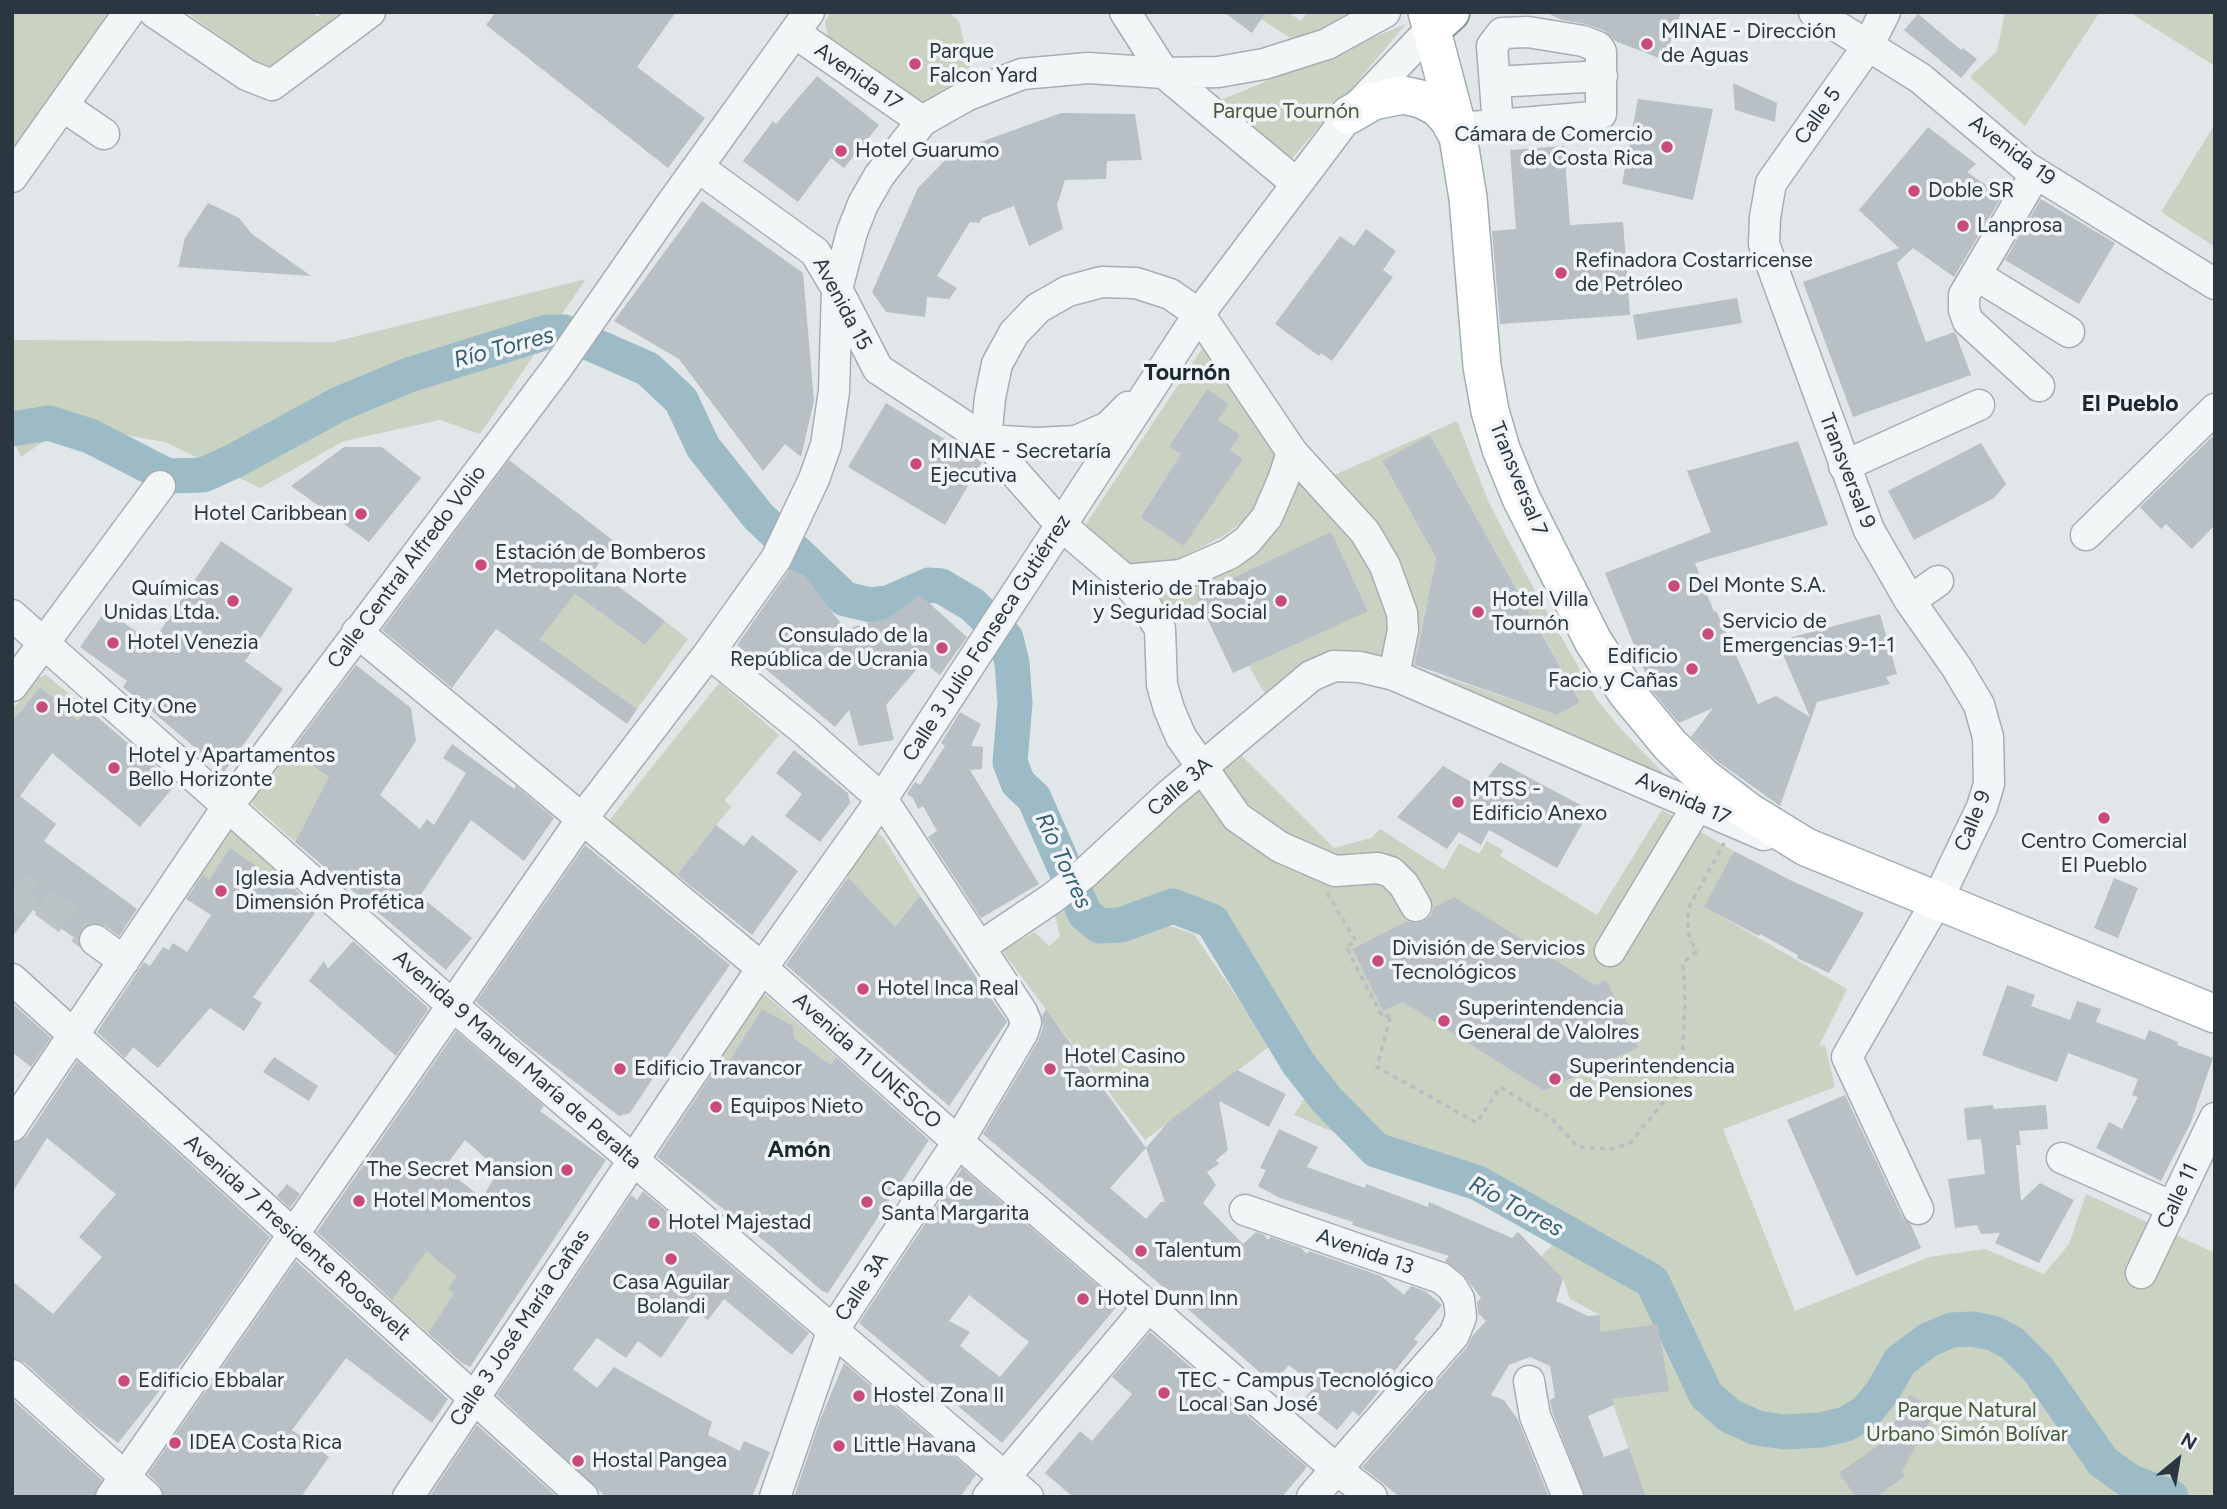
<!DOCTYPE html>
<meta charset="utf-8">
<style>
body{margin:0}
#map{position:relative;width:2227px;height:1509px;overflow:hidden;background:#e1e6e9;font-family:Figtree,sans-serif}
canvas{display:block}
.frame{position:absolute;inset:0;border:14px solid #2a3740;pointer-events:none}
.north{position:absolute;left:2143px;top:1425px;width:70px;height:70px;-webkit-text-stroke:5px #f0f4f6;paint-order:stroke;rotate:30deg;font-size:19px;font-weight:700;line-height:28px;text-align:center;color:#2a3740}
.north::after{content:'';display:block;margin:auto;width:24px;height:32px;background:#2a3740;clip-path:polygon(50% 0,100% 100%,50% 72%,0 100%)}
</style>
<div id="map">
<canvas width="2227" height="1509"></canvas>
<div class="frame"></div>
<div class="north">N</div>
</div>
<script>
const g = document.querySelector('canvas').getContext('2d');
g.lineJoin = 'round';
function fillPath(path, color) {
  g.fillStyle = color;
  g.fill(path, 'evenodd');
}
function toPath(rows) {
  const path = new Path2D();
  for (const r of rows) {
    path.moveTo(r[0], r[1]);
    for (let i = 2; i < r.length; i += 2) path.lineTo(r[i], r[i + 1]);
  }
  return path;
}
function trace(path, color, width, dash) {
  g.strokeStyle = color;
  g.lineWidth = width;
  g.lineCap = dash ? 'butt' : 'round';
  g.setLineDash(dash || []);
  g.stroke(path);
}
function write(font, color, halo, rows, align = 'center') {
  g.font = font + ' Figtree,sans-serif';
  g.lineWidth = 7;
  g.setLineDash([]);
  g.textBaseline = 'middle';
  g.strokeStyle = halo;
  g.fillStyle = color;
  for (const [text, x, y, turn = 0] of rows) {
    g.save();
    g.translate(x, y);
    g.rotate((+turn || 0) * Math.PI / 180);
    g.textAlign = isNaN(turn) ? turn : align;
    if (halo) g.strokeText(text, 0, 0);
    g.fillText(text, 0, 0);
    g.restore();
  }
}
const green = toPath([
 [12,12,115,12,12,160],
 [186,12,313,12,317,17,323,12,347,12,268,71],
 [831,12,948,12,959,21,974,85,923,105,829,42,825,22],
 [1267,12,1288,12,1301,21,1307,12,1348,12,1328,29,1298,43,1261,19],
 [2005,12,2100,12,2025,126,1970,77,1997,51],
 [2129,12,2215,12,2215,66],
 [1406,24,1290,161,1216,102],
 [2215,124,2215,247,2161,212],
 [586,279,480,434,440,420,344,441,260,488,165,442,108,432,72,422,21,457,12,436,12,340,333,342],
 [1204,346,1272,438,1275,460,1256,511,1225,535,1174,561,1122,569,1082,530],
 [1207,389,1229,404,1218,420,1239,435,1230,450,1243,459,1184,546,1140,516,1181,454,1169,445],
 [1457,421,1489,503,1527,576,1597,700,1622,730,1683,794,1404,668,1412,634,1408,587,1390,550,1332,476],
 [1430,435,1580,701,1557,715,1415,667,1436,558,1382,462],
 [1298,472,1362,540,1385,587,1391,640,1387,651,1380,657,1267,697,1249,666,1368,610,1331,533,1196,595,1201,606,1165,621,1143,587,1190,582],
 [575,594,645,645,665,621,688,639,637,709,540,639],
 [46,675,88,709,47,760,12,732,12,710,39,677],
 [40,687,54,698,52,701,68,714,19,713],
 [719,683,779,735,725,800,731,807,676,876,608,822],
 [285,748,329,777,295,842,259,810,253,805,252,799,257,789],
 [1240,754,1334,848,1371,838,1380,829,1444,870,1459,843,1479,854,1487,841,1503,850,1500,856,1597,915,1662,810,1734,851,1705,907,1847,989,1819,1046,1825,1045,1835,1087,1723,1129,1795,1311,1929,1257,1985,1249,2044,1274,2069,1244,2086,1194,2215,1253,2215,1497,1646,1497,1606,1385,1600,1315,1570,1299,1563,1279,1540,1257,1555,1243,1639,1287,1670,1348,1704,1406,1706,1395,1652,1281,1478,1183,1376,1150,1294,1115,1314,1084,1298,1063,1213,921,1173,906,1106,921,1102,912,1092,910,1081,887],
 [1454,898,1595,985,1606,981,1639,1047,1544,1091,1403,1002,1383,1011,1352,949],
 [227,824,286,877,264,907,253,900,270,875,230,848,209,880,203,876,195,887,189,883],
 [872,834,878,834,883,837,920,896,895,927,844,873],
 [1068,904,1086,931,1124,936,1154,921,1194,934,1270,1046,1145,1140,1002,951,1035,932,1049,946,1060,937,1055,914],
 [760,990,836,1057,831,1065,794,1038,792,1026,762,1009,717,1080,707,1072],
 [435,1240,448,1269,456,1276,448,1289,454,1293,428,1333,391,1300]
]);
const river = toPath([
 [12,429,49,423,90,436,168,476,203,475,234,461,339,404,409,375,547,332,564,332,648,369,681,400,703,447,758,516,845,599,871,605,888,603,929,585,941,586,973,605,1006,638,1012,663,1015,703,1010,762,1018,783,1034,798,1085,914,1100,926,1121,925,1173,906,1212,921,1298,1063,1327,1100,1376,1150,1478,1183,1652,1281,1706,1395,1730,1416,1757,1428,1785,1432,1821,1430,1846,1424,1866,1412,1883,1391,1900,1361,1928,1340,1951,1330,1972,1329,1993,1333,2012,1343,2038,1369,2103,1462,2131,1482,2171,1497]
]);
const building = toPath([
 [496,12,676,12,637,67,705,118,668,168,486,25],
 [1224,12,1266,12,1252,33],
 [1545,12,1681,12,1664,60,1615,41,1605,31,1586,24,1562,20],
 [1918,14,1961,50,1963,48,1977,59,1961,78,1904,30],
 [817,76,879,125,844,168,831,158,798,202,743,161,773,121,776,124],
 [1733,83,1777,103,1775,122,1735,110],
 [1638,99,1713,109,1693,200,1622,184],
 [1061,113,1135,114,1142,160,1107,161,1106,179,1065,180,1057,205,1063,229,1029,246,1014,206,982,218,979,223,970,222,937,276,957,288,949,299,927,297,925,317,886,312,872,292,918,188,953,152],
 [1928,127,1976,164,1967,172,2002,196,1954,277,1913,248,1897,263,1926,342,1955,332,1971,375,1853,417,1803,282,1899,248,1859,210],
 [1564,146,1570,225,1623,222,1630,315,1500,324,1492,231,1516,229,1510,150],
 [2041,199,2115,243,2079,304,2005,260],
 [702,201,803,273,814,401,801,457,785,444,763,471,679,359,614,321],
 [208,203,239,218,252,234,311,276,178,267,185,238],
 [1366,229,1396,251,1383,270,1393,277,1332,361,1321,353,1319,356,1275,324,1340,236,1354,246],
 [1737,298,1742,323,1637,340,1633,315],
 [1207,389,1229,404,1218,420,1240,435,1230,450,1243,459,1184,546,1140,517,1181,454,1169,446],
 [886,403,982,462,945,525,848,467],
 [2215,434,2215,525,2192,549,2166,524,2161,529,2140,507],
 [1430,435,1580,702,1557,715,1415,665,1436,558,1382,461],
 [1798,441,1828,525,1695,563,1714,612,1716,611,1758,704,1776,696,1810,717,1777,641,1880,614,1897,674,1886,677,1890,684,1817,702,1780,806,1717,761,1691,737,1713,708,1679,723,1653,692,1605,573,1711,532,1687,471],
 [1981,443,2006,484,1994,498,1914,540,1888,491],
 [344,447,382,447,421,478,369,542,291,486],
 [509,460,615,542,595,569,665,621,645,645,575,594,540,639,637,709,627,724,496,629,452,688,382,630],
 [1331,532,1368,611,1233,673,1196,595],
 [221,541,293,589,245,661,283,689,224,772,123,687,127,681,80,647,106,610,152,643],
 [790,569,804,575,845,629,888,618,920,595,967,637,940,675,923,662,886,705,894,740,859,746,849,710,835,727,737,645],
 [356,665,411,708,416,741,380,795,420,829,427,819,434,825,466,773,443,758,452,744,514,789,516,786,554,818,524,861,471,820,420,896,472,938,446,970,295,842,329,777,291,751],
 [40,687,54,698,52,701,78,721,88,709,176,784,140,827,52,753,20,796,56,824,44,841,137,909,119,936,105,926,96,923,89,924,81,929,78,940,33,910,12,937,12,722],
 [960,712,981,724,971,746,983,747,982,769,970,770,1039,884,981,918,928,837,937,831,923,806,918,809,913,798,907,794,915,782,920,785,945,746,941,743],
 [794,750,848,793,850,803,820,842,785,816,802,794,776,773],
 [1500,762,1590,810,1557,868,1489,830,1481,845,1459,832,1447,849,1397,817,1443,766,1480,787],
 [716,825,744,846,752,835,798,871,752,935,677,875],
 [585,845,730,965,690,1022,630,1113,619,1116,519,1039,476,1002],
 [230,848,282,883,284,880,318,909,253,997,262,1003,244,1031,210,1008,158,1068,133,1047,125,1058,97,1032,144,962,150,966,163,947,169,950,173,943,187,952,211,915,186,899,203,875,209,880],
 [1734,851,1790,880,1864,913,1829,973,1797,958,1798,955,1760,934,1759,936,1704,907],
 [848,877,895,927,920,896,1006,1020,1007,1022,949,1106,786,965],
 [2114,878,2138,888,2118,938,2094,928],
 [1454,897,1595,985,1606,980,1639,1047,1544,1091,1403,1002,1383,1011,1352,949,1407,921,1415,923,1424,921,1431,915,1433,908],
 [353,941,427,1007,428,1010,396,1056,309,981,324,961,328,969],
 [2007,985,2035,995,2031,1006,2070,1020,2077,1001,2101,1009,2096,1022,2145,1040,2149,1030,2178,1042,2177,1045,2213,1058,2191,1122,2161,1181,2096,1148,2109,1122,2122,1129,2138,1097,2132,1095,2138,1079,2068,1053,2057,1082,1982,1055],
 [12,1003,51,1038,31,1067,12,1052],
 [762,1009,793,1026,794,1038,831,1065,836,1057,929,1140,828,1293,822,1291,773,1248,657,1157,711,1075,717,1080],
 [1046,1009,1146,1148,1168,1122,1237,1070,1286,1094,1269,1127,1219,1101,1228,1150,1216,1160,1219,1164,1207,1172,1216,1185,1203,1203,1243,1244,1256,1232,1264,1235,1268,1240,1271,1237,1301,1248,1307,1254,1309,1251,1381,1276,1404,1295,1411,1286,1425,1291,1442,1305,1414,1339,1418,1342,1359,1416,1353,1411,1337,1430,1314,1411,1311,1415,1299,1405,1315,1386,1289,1365,1273,1384,1147,1273,983,1134,1038,1041,1043,1027,1042,1016],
 [1146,1148,1165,1202,1161,1202,1146,1219,1110,1188],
 [456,1031,544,1106,540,1111,606,1160,470,1367,462,1363,428,1333,454,1293,448,1289,456,1276,427,1251,392,1300,317,1232],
 [465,1140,499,1170,482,1198,444,1168],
 [274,1057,318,1086,309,1101,263,1072],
 [77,1061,270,1237,192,1350,118,1443,84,1417,24,1362,12,1358,12,1281,53,1314,102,1257,79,1237,116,1194,47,1138,12,1193,12,1144,27,1136],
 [1845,1095,1902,1216,1911,1225,1921,1248,1856,1276,1787,1120],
 [1993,1105,1994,1109,2046,1105,2048,1129,2019,1131,2021,1145,2016,1145,2021,1201,2040,1183,2074,1200,2039,1263,1995,1243,2000,1233,1981,1234,1977,1225,1955,1228,1948,1179,1985,1174,1981,1139,1967,1140,1964,1108],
 [1279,1129,1318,1147,1307,1167,1365,1188,1366,1184,1428,1207,1429,1202,1512,1238,1518,1232,1563,1279,1556,1301,1588,1316,1600,1315,1601,1332,1658,1324,1669,1391,1612,1399,1614,1405,1588,1416,1604,1457,1629,1448,1646,1497,1585,1497,1552,1411,1550,1400,1555,1397,1550,1366,1530,1357,1509,1365,1491,1395,1504,1400,1518,1420,1549,1497,1400,1497,1362,1467,1467,1347,1473,1335,1486,1321,1478,1313,1477,1302,1481,1298,1463,1274,1445,1261,1449,1256,1352,1225,1353,1222,1280,1198,1258,1186,1266,1170,1260,1168],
 [962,1168,1119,1304,1002,1443,859,1323],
 [969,1295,1029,1342,1000,1377,960,1346,970,1332,949,1321],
 [287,1184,300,1194,290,1208,277,1196],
 [643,1191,809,1333,792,1355,724,1299,708,1320,694,1310,661,1358,638,1341,626,1358,597,1338,573,1369,597,1388,614,1367,712,1422,708,1435,740,1451,744,1441,770,1452,752,1497,606,1497,497,1395,631,1195,637,1200],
 [296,1261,448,1399,432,1423,346,1358,292,1430,329,1457,301,1497,164,1497,159,1485,148,1474],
 [1150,1332,1307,1467,1282,1497,1073,1497,1045,1473,1080,1431,1092,1441,1132,1394,1112,1377],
 [844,1363,976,1475,960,1497,794,1497,820,1420],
 [1910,1395,1936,1410,1902,1471,1905,1476,1876,1497,1856,1497,1839,1473,1883,1442],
 [12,1399,102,1480,94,1497,12,1497],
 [477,1425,557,1497,429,1497]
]);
const minorTunnel = toPath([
 [12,911,28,891,95,940]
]);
const path = toPath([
 [1327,893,1356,941,1346,947,1383,1018,1391,1014,1377,1067,1477,1123,1500,1087,1552,1119,1578,1147,1612,1149,1630,1143,1665,1100,1674,1082,1683,1049,1685,1000,1683,963,1696,952,1688,932,1688,909,1724,843]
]);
const minor = toPath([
 [154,12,247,75,272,85,370,12],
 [1125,12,1164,73,1296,183],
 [1814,12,1920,78,2026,167,2215,284],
 [1885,12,1868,46,1771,183,1765,217,1764,244,1869,530,1910,601,1957,668,1979,705,1988,737,1989,784,1982,807,1938,899,1847,1057,1918,1209],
 [795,33,922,121],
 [1495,82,1602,76],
 [63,106,104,134],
 [1456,128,1498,125,1593,117,1601,114,1601,52,1598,47,1583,41,1528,32,1502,33,1492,46,1498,125],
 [698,167,815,252,837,289,878,369,986,440,1062,526,1125,580,1144,603,1160,629,1162,685,1169,709,1181,737,1237,817,1280,847,1335,871,1378,868,1391,872,1404,885,1416,906],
 [2036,173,1964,295,1964,310,1968,321,2039,386],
 [12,177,129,12],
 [1976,275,2069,332],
 [986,440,990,398,997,364,1014,333,1038,308,1068,291,1102,282,1136,283,1170,294,1199,314,1292,452,1365,532,1385,566,1402,613,1403,630,1394,675,1764,835],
 [986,440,1037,443,1076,441,1108,427,1128,407],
 [1844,466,1979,405],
 [2086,535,2215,409],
 [1125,580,1181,575,1229,554,1247,541,1267,517,1283,480,1292,452],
 [1910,601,1938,581],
 [12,615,453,1006,1028,1497],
 [357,632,762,968,958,1142,1336,1469,1372,1497],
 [709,653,805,731,882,799,1022,1012,1026,1022,1023,1032,958,1142,832,1332,775,1497],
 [12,686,160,486],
 [95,940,124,961],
 [980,947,1051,899,1085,873,1169,795,1311,676,1334,666,1360,667,1394,675],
 [1610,951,1698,805],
 [12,979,583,1497],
 [12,1126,228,806,557,368,669,207,809,12],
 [2062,1158,2173,1207],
 [1245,1210,1441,1278,1452,1287,1459,1299,1461,1317,1454,1335,1312,1497],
 [2141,1273,2215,1118],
 [12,1375,147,1497],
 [1529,1381,1535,1416,1568,1497],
 [111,1497,582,819,709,653,776,559,814,479,826,445,834,391,837,289,852,232,863,204,879,176,922,121,968,95,1022,74,1088,68,1164,73,1218,72,1264,64,1327,44,1385,12],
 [408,1497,762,968,882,799,1199,314,1349,115,1432,28],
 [988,1497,1149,1306]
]);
const major = toPath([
 [1427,12,1455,118,1468,198,1482,366,1490,411,1501,449,1521,498,1593,641,1627,693,1670,745,1703,777,1749,812,1806,847,2215,1014],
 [1349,115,1373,101,1403,95,1421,99,1437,107,1449,120,1457,135]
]);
const highway = toPath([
 [1432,28,1450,12]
]);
const markers = [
 [1647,44,7,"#c84b7b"],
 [915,64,7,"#c84b7b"],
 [1667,147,7,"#c84b7b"],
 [841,151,7,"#c84b7b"],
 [1914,191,7,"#c84b7b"],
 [1963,226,7,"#c84b7b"],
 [1561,273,7,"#c84b7b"],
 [916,464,7,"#c84b7b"],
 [361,514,7,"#c84b7b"],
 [481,565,7,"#c84b7b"],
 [1674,586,7,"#c84b7b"],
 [233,601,7,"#c84b7b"],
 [1281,601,7,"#c84b7b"],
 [1478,612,7,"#c84b7b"],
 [1708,634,7,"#c84b7b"],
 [113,643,7,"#c84b7b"],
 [942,648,7,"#c84b7b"],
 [1692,669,7,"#c84b7b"],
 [42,707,7,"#c84b7b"],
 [114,768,7,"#c84b7b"],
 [1458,802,7,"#c84b7b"],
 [2104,818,7,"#c84b7b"],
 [221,891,7,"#c84b7b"],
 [1378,961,7,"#c84b7b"],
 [863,989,7,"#c84b7b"],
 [1444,1021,7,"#c84b7b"],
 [620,1069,7,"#c84b7b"],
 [1050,1069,7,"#c84b7b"],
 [1555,1079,7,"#c84b7b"],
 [716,1107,7,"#c84b7b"],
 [567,1170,7,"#c84b7b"],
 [359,1201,7,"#c84b7b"],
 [867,1202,7,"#c84b7b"],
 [654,1223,7,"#c84b7b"],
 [1141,1251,7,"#c84b7b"],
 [671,1259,7,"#c84b7b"],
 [1083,1299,7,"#c84b7b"],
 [124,1381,7,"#c84b7b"],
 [1164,1393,7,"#c84b7b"],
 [859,1396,7,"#c84b7b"],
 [175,1443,7,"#c84b7b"],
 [839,1446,7,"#c84b7b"],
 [578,1461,7,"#c84b7b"]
];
const poiNames = [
 ["MINAE - Dirección",1661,32],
 ["de Aguas",1661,56],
 ["Parque",929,52],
 ["Falcon Yard",929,76],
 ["Cámara de Comercio",1653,135,"right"],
 ["de Costa Rica",1653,159,"right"],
 ["Hotel Guarumo",855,151],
 ["Doble SR",1928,191],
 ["Lanprosa",1977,226],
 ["Refinadora Costarricense",1575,261],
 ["de Petróleo",1575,285],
 ["MINAE - Secretaría",930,452],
 ["Ejecutiva",930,476],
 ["Hotel Caribbean",347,514,"right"],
 ["Estación de Bomberos",495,553],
 ["Metropolitana Norte",495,577],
 ["Del Monte S.A.",1688,586],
 ["Químicas",219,589,"right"],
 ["Unidas Ltda.",219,613,"right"],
 ["Ministerio de Trabajo",1267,589,"right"],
 ["y Seguridad Social",1267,613,"right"],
 ["Hotel Villa",1492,600],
 ["Tournón",1492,624],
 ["Servicio de",1722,622],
 ["Emergencias 9-1-1",1722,646],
 ["Consulado de la",928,636,"right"],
 ["República de Ucrania",928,660,"right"],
 ["Hotel Venezia",127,643],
 ["Edificio",1678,657,"right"],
 ["Facio y Cañas",1678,681,"right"],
 ["Hotel City One",56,707],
 ["Hotel y Apartamentos",128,756],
 ["Bello Horizonte",128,780],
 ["MTSS -",1472,790],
 ["Edificio Anexo",1472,814],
 ["Centro Comercial",2104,842,"center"],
 ["El Pueblo",2104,866,"center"],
 ["Iglesia Adventista",235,879],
 ["Dimensión Profética",235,903],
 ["División de Servicios",1392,949],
 ["Tecnológicos",1392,973],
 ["Hotel Inca Real",877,989],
 ["Superintendencia",1458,1009],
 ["General de Valolres",1458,1033],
 ["Hotel Casino",1064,1057],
 ["Taormina",1064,1081],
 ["Superintendencia",1569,1067],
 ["de Pensiones",1569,1091],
 ["Edificio Travancor",634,1069],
 ["Equipos Nieto",730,1107],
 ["The Secret Mansion",553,1170,"right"],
 ["Capilla de",881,1190],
 ["Santa Margarita",881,1214],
 ["Hotel Momentos",373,1201],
 ["Hotel Majestad",668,1223],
 ["Talentum",1155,1251],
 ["Casa Aguilar",671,1283,"center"],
 ["Bolandi",671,1307,"center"],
 ["Hotel Dunn Inn",1097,1299],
 ["Edificio Ebbalar",138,1381],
 ["TEC - Campus Tecnológico",1178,1381],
 ["Local San José",1178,1405],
 ["Hostel Zona II",873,1396],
 ["IDEA Costa Rica",189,1443],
 ["Little Havana",853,1446],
 ["Hostal Pangea",592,1461]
];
const streetNames = [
 ["Avenida 17",858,77,35],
 ["Calle 5",1818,116,-55],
 ["Avenida 19",2012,151,37],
 ["Avenida 15",842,304,62],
 ["Transversal 9",1847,471,69],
 ["Transversal 7",1518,479,68],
 ["Calle Central Alfredo Volio",407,567,-53],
 ["Calle 3 Julio Fonseca Gutiérrez",987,638,-57],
 ["Calle 3A",1180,787,-41],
 ["Avenida 17",1683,799,24],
 ["Calle 9",1973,821,-68],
 ["Avenida 9 Manuel María de Peralta",517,1060,41],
 ["Avenida 11 UNESCO",867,1061,42],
 ["Calle 11",2178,1196,-65],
 ["Avenida 7 Presidente Roosevelt",297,1238,42],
 ["Avenida 13",1365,1252,19],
 ["Calle 3A",862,1287,-56],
 ["Calle 3 José María Cañas",520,1328,-56]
];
const parkNames = [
 ["Parque Tournón",1286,112],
 ["Parque Natural",1967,1411],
 ["Urbano Simón Bolívar",1967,1435]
];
const waterNames = [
 ["Río Torres",504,348,-15],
 ["Río Torres",1063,861,65],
 ["Río Torres",1516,1207,28]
];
const neighbourhoodNames = [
 ["Tournón",1187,373],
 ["El Pueblo",2130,404],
 ["Amón",799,1150]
];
fillPath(green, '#cad2c2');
trace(river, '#9dbbc7', 35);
fillPath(building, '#b8c0c5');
trace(minorTunnel, '#bcc3c7', 30, [30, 15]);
trace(minor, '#a6aeb3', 33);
trace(major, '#a0adb4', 40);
trace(highway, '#89979f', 42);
trace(path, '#b7bdc0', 3.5, [5, 5]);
trace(minor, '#f3f6f7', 30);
trace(major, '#fff', 37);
trace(highway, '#fff', 38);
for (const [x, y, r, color] of markers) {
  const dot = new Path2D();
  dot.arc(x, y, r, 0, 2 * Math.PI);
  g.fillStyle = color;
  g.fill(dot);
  trace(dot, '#f0f4f6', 2.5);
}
write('21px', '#2a3740', '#f0f4f6', poiNames, 'left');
write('21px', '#2a3740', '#f0f4f6', streetNames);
write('21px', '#475b38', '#f0f4f6', parkNames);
write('italic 23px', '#365f72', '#f0f4f6', waterNames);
write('bold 23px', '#1c2830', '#f0f4f6', neighbourhoodNames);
</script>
